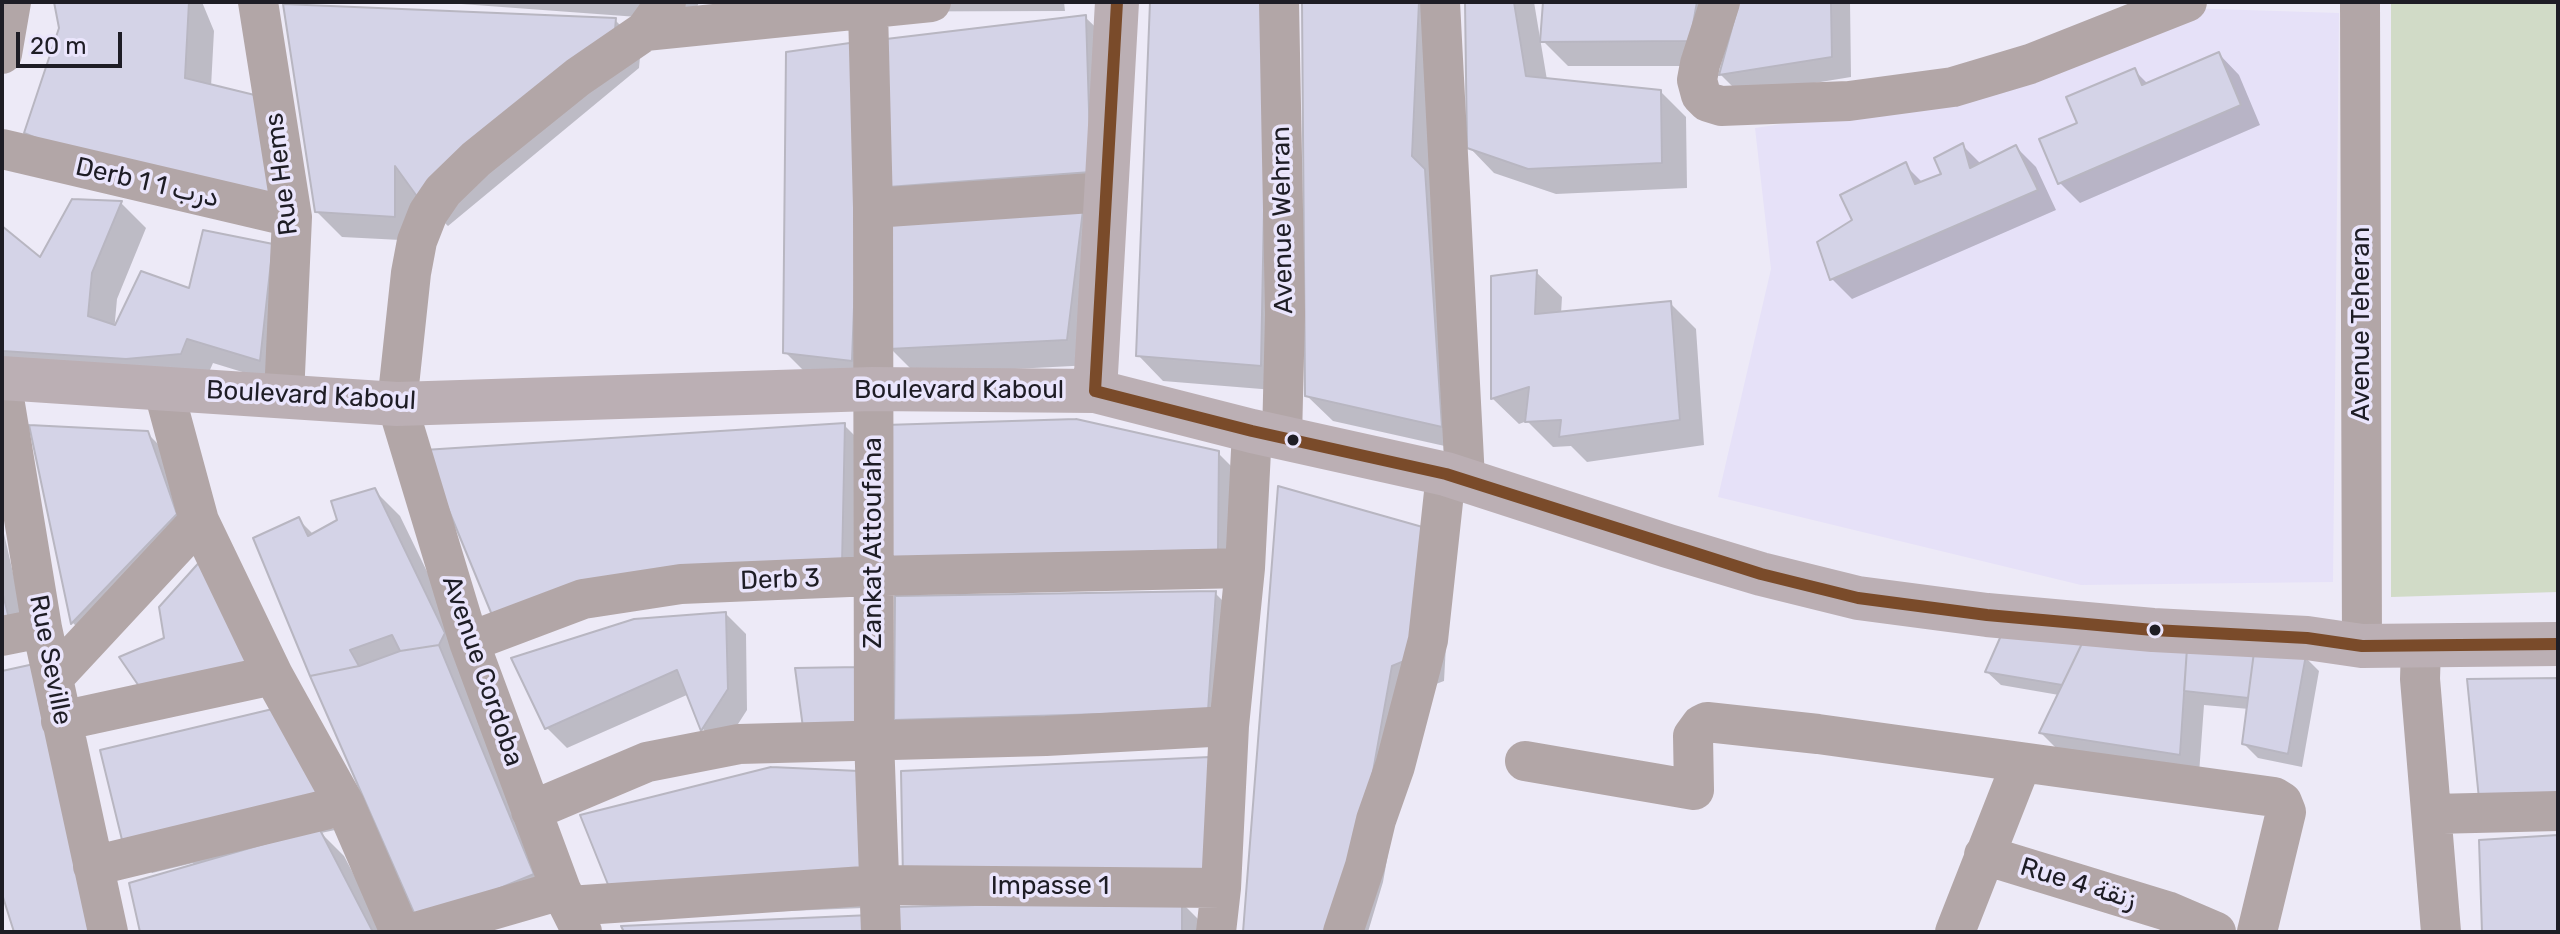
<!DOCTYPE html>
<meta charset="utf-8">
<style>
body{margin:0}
#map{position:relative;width:2560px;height:934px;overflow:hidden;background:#edeaf7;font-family:Rubik,sans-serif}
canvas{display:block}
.frame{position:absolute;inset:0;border:4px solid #1e1d25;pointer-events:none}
.scale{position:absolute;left:16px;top:32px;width:106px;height:36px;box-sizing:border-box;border:4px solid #1e1d25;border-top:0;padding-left:10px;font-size:24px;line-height:28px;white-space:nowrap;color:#1e1d25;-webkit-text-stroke:6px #eae5fc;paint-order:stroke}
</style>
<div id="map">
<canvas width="2560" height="934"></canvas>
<div class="frame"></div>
<div class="scale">20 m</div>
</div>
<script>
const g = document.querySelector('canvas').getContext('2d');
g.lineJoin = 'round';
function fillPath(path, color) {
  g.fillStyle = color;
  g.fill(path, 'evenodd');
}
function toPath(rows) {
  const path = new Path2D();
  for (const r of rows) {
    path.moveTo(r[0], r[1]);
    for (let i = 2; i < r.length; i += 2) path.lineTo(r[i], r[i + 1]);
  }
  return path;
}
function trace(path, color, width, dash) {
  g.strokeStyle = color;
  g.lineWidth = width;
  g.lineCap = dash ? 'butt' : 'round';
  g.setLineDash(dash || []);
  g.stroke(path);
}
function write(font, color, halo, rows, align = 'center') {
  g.font = font + ' Rubik,Cairo,sans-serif';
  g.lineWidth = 7;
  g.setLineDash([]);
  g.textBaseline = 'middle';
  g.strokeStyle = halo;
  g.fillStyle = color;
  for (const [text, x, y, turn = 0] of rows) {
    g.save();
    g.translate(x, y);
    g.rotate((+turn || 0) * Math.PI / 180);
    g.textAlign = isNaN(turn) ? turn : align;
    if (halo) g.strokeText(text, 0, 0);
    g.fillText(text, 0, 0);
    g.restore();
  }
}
const built = toPath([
 [2184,8,2339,13,2333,582,2081,585,1718,497,1771,269,1755,128,1974,95]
]);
const green = toPath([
 [2391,2,2558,2,2558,592,2391,597]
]);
const shadow = toPath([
 [56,2,202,2,214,31,211,87,52,158,61,28],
 [434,2,699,2,692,21],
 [724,2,1064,2,1065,11,734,12],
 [1152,2,1293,2,1286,391,1163,381,1138,355],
 [1304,2,1446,2,1467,451,1333,421,1307,396],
 [1467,2,1534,2,1547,80,1660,91,1686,117,1687,188,1556,194,1494,173,1469,147],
 [1545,2,1727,2,1715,66,1568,66,1542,40],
 [1742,2,1850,2,1851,77,1741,95,1721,75],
 [1085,17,1111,42,1115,197,915,212,877,386,811,378,785,352,788,54],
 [615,20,641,46,639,68,448,226,419,198,420,241,342,237,316,211],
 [2219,54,2239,75,2260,125,2080,203,2060,183,2080,124,2134,70,2149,85],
 [1963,146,1982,165,2016,147,2036,167,2056,210,1852,299,1832,279,1854,221,1905,165,1923,183,1943,175],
 [121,203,146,228,117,299,114,332,272,246,285,385,213,363,206,379,2,374,2,229,41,261],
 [1082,212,1108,238,1092,365,916,374,891,349],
 [1536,272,1562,297,1561,314,1670,303,1696,329,1704,445,1587,462,1571,446,1553,447,1527,421,1519,424,1493,399,1493,278],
 [844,425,870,451,867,591,641,599],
 [32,427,147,433,173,459,201,540,98,648,73,623],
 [1218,453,1244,479,1243,575,908,582],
 [374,490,400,516,470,660,558,900,431,932,298,519,314,535,339,520],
 [2,525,30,647,2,653],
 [1451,555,1444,681,1417,691,1383,882,1368,932,1245,932],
 [1215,593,1241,619,1233,736,896,719],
 [726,614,746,634,747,710,722,749,703,729,689,694,567,748,547,728],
 [2089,631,2305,657,2319,671,2302,767,2258,758,2244,744,2249,709,2204,705,2199,774,2061,753,2041,733,2059,695,2001,685,1987,672],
 [858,773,888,907,639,917],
 [349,827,321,833,344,856,384,932,142,932,194,866,193,863,152,873,126,847],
 [950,904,1184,905,1207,928,1207,932,897,932,950,908]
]);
const building = toPath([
 [54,2,189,2,185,78,271,99,279,199,116,170,24,133,59,28,54,2],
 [1150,2,1268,2,1261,366,1136,356,1150,2],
 [1302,2,1419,2,1412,156,1425,169,1442,427,1305,396,1302,2],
 [1465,2,1514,2,1526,76,1661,90,1662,163,1528,169,1467,148,1465,2],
 [1543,2,1697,2,1690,41,1540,42,1543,2],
 [1739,2,1831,2,1832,57,1719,75,1739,2],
 [283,4,616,18,614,42,421,202,395,166,395,217,315,212,283,4],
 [1086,15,1091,172,888,187,886,39,1086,15],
 [864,41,852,361,783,353,786,52,864,41],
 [2219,52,2241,105,2058,184,2039,139,2077,123,2066,97,2135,68,2142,85,2219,52],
 [1963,143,1970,168,2016,145,2038,190,1830,280,1817,242,1852,220,1840,195,1906,162,1915,184,1941,174,1934,158,1963,143],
 [72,199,122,201,92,273,88,316,115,325,141,271,189,288,203,230,273,244,260,361,187,339,181,354,126,359,2,351,2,226,40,257,72,199],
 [1083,210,1067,340,889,349,890,224,1083,210],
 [1537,270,1535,314,1671,301,1680,420,1559,437,1561,420,1525,422,1529,387,1491,399,1491,276,1537,270],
 [1076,419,1219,451,1218,550,880,558,885,425,1076,419],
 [845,423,842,566,492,615,424,450,845,423],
 [29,425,148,431,177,514,71,624,29,425],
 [1278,486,1426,528,1419,655,1392,666,1358,855,1334,932,1243,932,1278,486],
 [375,488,445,633,439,645,400,651,392,635,350,650,359,666,310,676,253,538,299,517,308,536,337,520,331,501,375,488],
 [204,557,252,661,143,692,119,657,164,638,159,607,204,557],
 [2,590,11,627,2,629,2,590],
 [1216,591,1208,711,894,720,895,596,1216,591],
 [726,612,728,689,701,731,677,670,545,729,511,658,634,619,726,612],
 [2007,622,2089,629,2062,685,1985,672,2007,622],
 [2089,629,2187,648,2180,755,2039,733,2089,629],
 [439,645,534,874,418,922,310,676,359,666,400,651,439,645],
 [2187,648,2254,652,2248,698,2184,691,2187,648],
 [2254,652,2306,655,2288,754,2242,744,2254,652],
 [34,664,89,932,14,932,2,894,2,671,34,664],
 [861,667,857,733,804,735,795,668,861,667],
 [2558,678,2558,795,2479,799,2467,679,2558,678],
 [281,707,325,802,124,848,100,750,281,707],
 [1210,757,1210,881,903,879,901,771,1210,757],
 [771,767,859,771,863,882,611,892,580,815,771,767],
 [319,828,373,932,140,932,129,883,319,828],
 [2558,835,2558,932,2482,932,2479,840,2558,835],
 [1182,900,1182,932,895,932,893,907,1182,900],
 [871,915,871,932,624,932,621,926,871,915]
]);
const street = toPath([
 [258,2,292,217,284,396],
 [1279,2,1285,314,1282,438],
 [1440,2,1465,479],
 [1720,2,1700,64,1697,80,1701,95,1708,102,1721,106,1849,101,1953,87,2030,64,2187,2],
 [2360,2,2362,646],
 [868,10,873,208,874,738,881,932],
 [645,31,931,2],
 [2,54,11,2],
 [2,149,292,217],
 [873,208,1106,192],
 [2,386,42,628,108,932],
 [163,388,199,521,273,675,345,805,400,932],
 [2,636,42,628],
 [469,642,583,599,681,584,873,576,1245,568],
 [2421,647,2420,679,2441,932],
 [53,678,199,521],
 [61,721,273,675],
 [1525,761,1694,790,1693,736,1701,725,1707,722,1818,734,2274,797,2282,802,2286,812,2257,932],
 [531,811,647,762,739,744,1046,736,1229,726],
 [2433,814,2558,811],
 [1984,855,2167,911,2216,932],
 [93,866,345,805],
 [569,906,879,885,1221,888],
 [416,932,561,890],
 [582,932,561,890,469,642,397,404,411,273,417,241,428,213,443,191,476,159,578,77,645,31,666,2],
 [1216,932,1221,888,1229,726,1245,568,1252,431],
 [1343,932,1365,866,1376,820,1395,766,1428,640,1446,474],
 [1955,932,2021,764]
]);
const secondary = toPath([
 [2,378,397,404,872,389,1095,391,1252,431,1446,474,1668,546,1761,574,1858,598,1987,615,2153,630,2307,638,2362,646,2558,644],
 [1095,391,1117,2]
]);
const bus1 = toPath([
 [1095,391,1252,431,1446,474,1761,574,1858,598,1987,615,2153,630,2307,638,2362,646,2558,644],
 [1095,391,1117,2]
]);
const markers = [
 [1293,440,7,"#1e1d25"],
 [2155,630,7,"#1e1d25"]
];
const streetNames = [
 ["Rue Hems",282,174,-97],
 ["Derb 1 درب 1",147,183,13],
 ["Avenue Wehran",1283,220,-91],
 ["Avenue Teheran",2361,324,-90],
 ["Boulevard Kaboul",959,390],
 ["Boulevard Kaboul",311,396,3],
 ["Zankat Attoufaha",873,543,-90],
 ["Derb 3",780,580,-2],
 ["Rue Seville",50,660,79],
 ["Avenue Cordoba",482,671,71],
 ["Rue 4 زنقة",2078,884,17],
 ["Impasse 1",1050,886]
];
fillPath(built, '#e6e1f8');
fillPath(green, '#d1dbc7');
fillPath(shadow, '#0003');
fillPath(building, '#d4d3e7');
trace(building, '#b8b6c1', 2);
trace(street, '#b2a6a7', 40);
trace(secondary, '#bbafb4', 44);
trace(bus1, '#7a4b2a', 12);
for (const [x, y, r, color] of markers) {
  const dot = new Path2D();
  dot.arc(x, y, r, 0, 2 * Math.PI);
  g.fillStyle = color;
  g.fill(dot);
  trace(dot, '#eae5fc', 3);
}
write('26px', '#1e1d25', '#eae5fc', streetNames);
</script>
